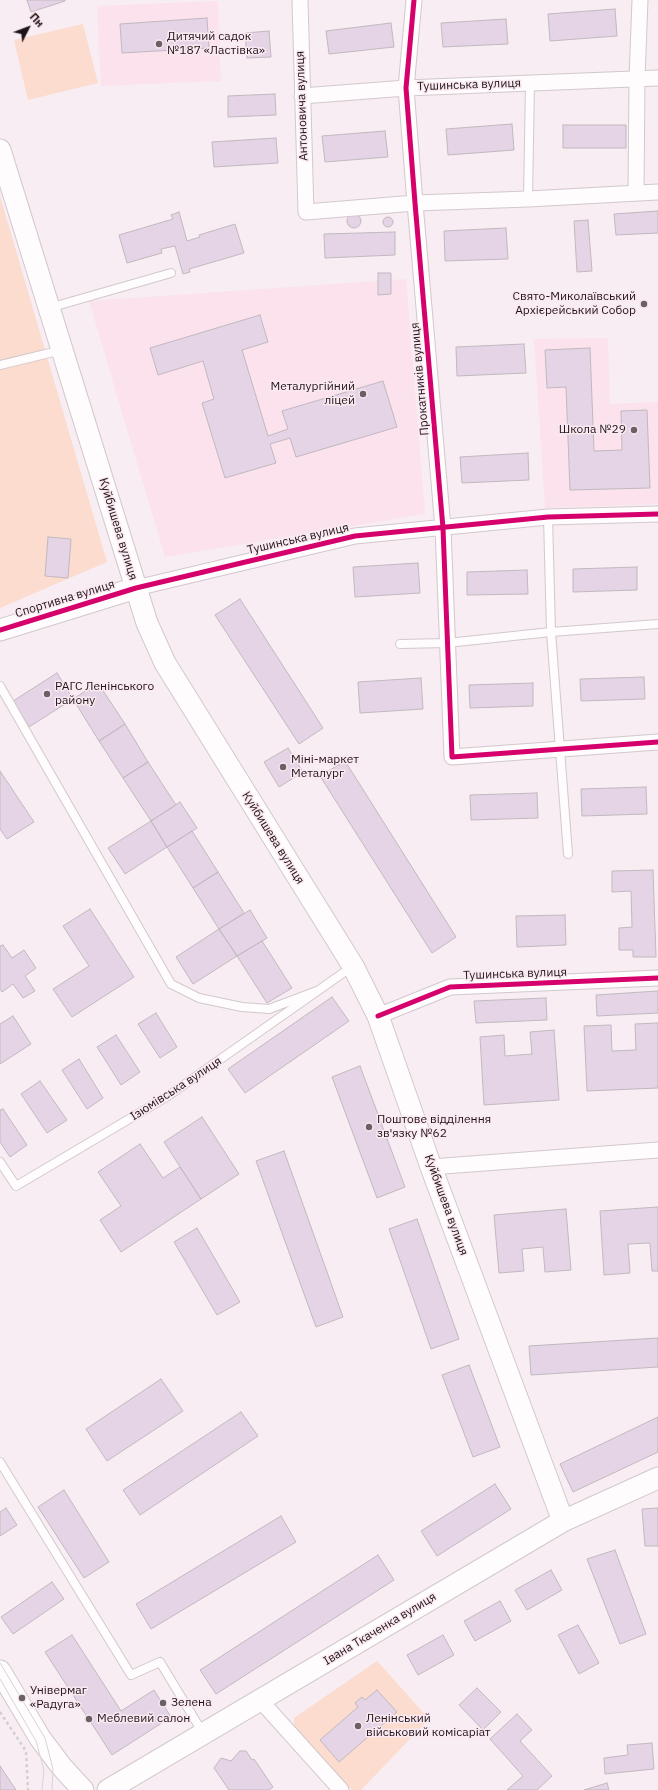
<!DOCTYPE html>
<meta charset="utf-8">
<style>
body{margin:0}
#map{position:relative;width:658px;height:1790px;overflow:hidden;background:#f7edf2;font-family:"IBM Plex Sans",sans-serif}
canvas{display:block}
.north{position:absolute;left:8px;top:8px;width:40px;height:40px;-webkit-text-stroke:3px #fbe9f1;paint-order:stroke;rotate:48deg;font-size:11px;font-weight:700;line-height:16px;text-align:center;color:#1f1519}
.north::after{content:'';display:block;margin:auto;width:14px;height:18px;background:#1f1519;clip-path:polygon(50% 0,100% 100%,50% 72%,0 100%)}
</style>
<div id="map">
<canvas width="658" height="1790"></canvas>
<div class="north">Пн</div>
</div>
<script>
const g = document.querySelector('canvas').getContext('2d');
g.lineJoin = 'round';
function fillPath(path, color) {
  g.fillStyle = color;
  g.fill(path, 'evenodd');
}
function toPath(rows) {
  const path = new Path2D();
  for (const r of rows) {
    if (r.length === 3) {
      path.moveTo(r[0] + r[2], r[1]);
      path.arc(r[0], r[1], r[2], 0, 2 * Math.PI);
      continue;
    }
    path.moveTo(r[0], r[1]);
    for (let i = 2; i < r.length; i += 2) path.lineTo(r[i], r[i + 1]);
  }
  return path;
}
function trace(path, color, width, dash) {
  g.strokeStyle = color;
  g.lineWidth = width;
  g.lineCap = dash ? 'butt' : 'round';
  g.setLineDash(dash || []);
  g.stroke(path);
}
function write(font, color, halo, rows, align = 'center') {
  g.font = font + ' "IBM Plex Sans",sans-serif';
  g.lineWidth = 3;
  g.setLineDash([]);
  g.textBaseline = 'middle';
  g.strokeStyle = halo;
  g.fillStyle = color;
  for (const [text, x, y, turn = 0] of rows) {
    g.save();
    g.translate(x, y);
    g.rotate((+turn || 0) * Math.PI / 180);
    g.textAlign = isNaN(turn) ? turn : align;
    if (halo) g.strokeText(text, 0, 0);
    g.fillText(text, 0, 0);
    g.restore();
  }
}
const built = toPath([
 [218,1,221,81,101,86,97,6],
 [406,279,425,514,165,557,89,301],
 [608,338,610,404,658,402,658,504,545,508,534,339]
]);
const green = toPath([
 [83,24,98,83,28,100,14,40],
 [0,196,107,562,0,608],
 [377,1661,429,1719,361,1790,352,1790,294,1727,294,1718]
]);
const building = toPath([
 [27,0,65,0,65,1,31,12,27,0],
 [615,9,617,36,550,41,548,14,615,9],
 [207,18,209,48,122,53,120,24,207,18],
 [506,19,508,44,443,47,441,23,506,19],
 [391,23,394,47,329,54,326,31,391,23],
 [269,31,271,57,247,58,245,33,269,31],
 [275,94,276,115,228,117,228,96,275,94],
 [512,124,514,150,448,155,446,129,512,124],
 [563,125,626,125,626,148,563,148,563,125],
 [385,131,388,157,325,162,322,136,385,131],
 [276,138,278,163,214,167,212,142,276,138],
 [658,211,658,233,616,235,614,214,658,211],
 [179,212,187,241,200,237,199,235,235,224,244,253,189,269,190,272,183,274,175,246,161,249,162,253,127,263,119,235,173,219,171,215,179,212],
 [354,221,7],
 [388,222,5],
 [588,220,592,271,577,272,574,221,588,220],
 [506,228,508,259,445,261,444,231,506,228],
 [395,232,395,255,325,258,324,234,395,232],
 [378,273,391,273,391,294,378,295,378,273],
 [260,315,268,342,242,350,268,436,288,429,282,411,383,381,397,427,296,457,290,438,270,444,276,463,225,478,202,403,214,399,203,361,158,375,150,348,260,315],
 [524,344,526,373,457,376,456,347,524,344],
 [590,348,594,451,622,450,621,411,647,410,650,488,570,490,566,387,547,388,545,350,590,348],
 [528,453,529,480,462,483,460,457,528,453],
 [48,537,71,539,68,578,45,576,48,537],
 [418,563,420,593,355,597,353,567,418,563],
 [637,567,637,590,573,592,573,569,637,567],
 [527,570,528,594,467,595,467,572,527,570],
 [240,599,323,728,299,744,215,615,240,599],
 [57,673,73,699,29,727,13,701,57,673],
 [644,677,645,699,581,701,580,679,644,677],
 [421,678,423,709,360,713,358,682,421,678],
 [98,683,125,724,99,741,73,699,98,683],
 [533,683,533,706,470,708,469,685,533,683],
 [125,724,148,762,123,778,99,741,125,724],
 [288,748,303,772,279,787,264,762,288,748],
 [345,761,456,937,432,953,320,776,345,761],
 [148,762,176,805,151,821,123,778,148,762],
 [0,771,34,822,7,839,0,829,0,771],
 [646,787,647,814,582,816,581,789,646,787],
 [537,793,538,818,471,820,470,795,537,793],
 [180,802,197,828,167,847,151,821,180,802],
 [151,821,167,847,125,874,108,848,151,821],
 [192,831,218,872,193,888,167,847,192,831],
 [653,870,656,957,633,957,633,950,619,950,619,928,632,927,631,891,612,892,612,871,653,870],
 [218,872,244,913,219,929,193,888,218,872],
 [90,909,134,977,72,1017,53,989,89,966,63,926,90,909],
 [250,910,267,938,237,956,219,929,250,910],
 [565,915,566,945,517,947,516,916,565,915],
 [219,929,237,956,193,984,176,957,219,929],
 [262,941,292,988,267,1003,237,956,262,941],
 [3,945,12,958,24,950,36,968,25,976,35,991,23,998,13,984,2,992,0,989,0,946,3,945],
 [658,991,658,1013,597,1016,596,995,658,991],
 [332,997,349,1021,245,1093,228,1069,332,997],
 [546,998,547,1020,476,1023,474,1001,546,998],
 [156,1013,177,1047,160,1058,138,1024,156,1013],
 [13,1016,31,1044,0,1064,0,1024,13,1016],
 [658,1023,658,1088,587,1091,584,1026,611,1025,612,1051,636,1050,635,1024,658,1023],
 [554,1030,559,1100,484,1105,480,1037,504,1035,505,1056,532,1054,530,1032,554,1030],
 [116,1035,140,1072,121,1085,97,1047,116,1035],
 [79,1059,103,1098,87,1109,62,1070,79,1059],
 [360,1066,405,1187,377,1198,332,1077,360,1066],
 [40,1081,67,1120,47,1133,21,1094,40,1081],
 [3,1109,27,1145,10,1157,0,1142,0,1110,3,1109],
 [202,1117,239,1174,201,1199,164,1142,202,1117],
 [140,1144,163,1178,180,1167,201,1199,121,1252,100,1220,121,1206,98,1172,140,1144],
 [284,1151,343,1317,316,1327,256,1161,284,1151],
 [658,1207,658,1271,652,1271,650,1243,628,1244,630,1273,604,1275,600,1211,658,1207],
 [566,1209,571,1270,545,1272,543,1247,522,1249,524,1271,499,1273,494,1215,566,1209],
 [417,1219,459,1339,431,1349,389,1229,417,1219],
 [197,1228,240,1302,217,1315,174,1242,197,1228],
 [658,1338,658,1367,531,1375,529,1346,658,1338],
 [469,1365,500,1447,473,1457,442,1375,469,1365],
 [161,1379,183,1411,107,1461,86,1429,161,1379],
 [241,1412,258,1436,140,1515,123,1490,241,1412],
 [658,1417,658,1452,573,1492,560,1464,658,1417],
 [495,1484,511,1509,437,1556,421,1531,495,1484],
 [64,1490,109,1562,84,1578,38,1507,64,1490],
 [6,1508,17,1525,0,1536,0,1512,6,1508],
 [658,1508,658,1546,645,1546,642,1509,658,1508],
 [281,1516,296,1542,151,1629,136,1604,281,1516],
 [615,1550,646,1634,620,1644,587,1559,615,1550],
 [378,1555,394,1580,216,1694,200,1670,378,1555],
 [551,1570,562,1590,527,1610,515,1590,551,1570],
 [52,1582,64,1599,13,1634,1,1617,52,1582],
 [500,1601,511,1621,475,1641,464,1621,500,1601],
 [578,1625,599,1663,579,1674,558,1635,578,1625],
 [72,1635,121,1711,154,1690,171,1717,112,1755,45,1652,72,1635],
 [443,1635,454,1655,418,1675,407,1655,443,1635],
 [477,1688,501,1712,483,1730,459,1705,477,1688],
 [377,1690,397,1712,339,1762,320,1740,358,1707,355,1703,362,1697,365,1700,377,1690],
 [517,1714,532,1730,520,1741,552,1776,537,1790,507,1790,523,1776,490,1739,517,1714],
 [652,1743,654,1769,605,1774,604,1758,628,1755,627,1745,652,1743],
 [240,1751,246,1751,252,1760,254,1759,273,1787,269,1790,229,1790,214,1768,221,1758,231,1761,240,1751],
 [0,1766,16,1790,0,1790,0,1766],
 [607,1783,609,1790,584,1790,607,1783]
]);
const path = toPath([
 [0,1712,26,1751,28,1790]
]);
const lane = toPath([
 [528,199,530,82],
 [49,308,171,273],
 [0,365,62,350],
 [548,517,551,632,568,854],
 [400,644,447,643,551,632,658,624],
 [0,686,171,984,199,998,242,1007,269,1009,317,991],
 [0,1162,16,1186,168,1096,353,966],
 [0,1462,131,1675,160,1662,203,1733]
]);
const street = toPath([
 [300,0,306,212,415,203,528,199,658,192],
 [414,0,406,88,415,203,443,528,452,757,658,742],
 [302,96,406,88,658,78],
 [636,193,637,79,640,0],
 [136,588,355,536,548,517,658,514],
 [378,1016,450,987,658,978],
 [431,1167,658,1150],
 [260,1700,341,1790]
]);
const secondary = toPath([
 [0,150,147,623,165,663,353,966,378,1016,431,1167,563,1521],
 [0,630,136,588],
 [0,1671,40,1738,61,1766,83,1790],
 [108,1790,563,1521,658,1478]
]);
const tram = toPath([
 [0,1663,45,1738,53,1769,52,1790],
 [0,1679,36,1741,44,1770,42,1790]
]);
const cycleway = toPath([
 [414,0,406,88,415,203,443,528,452,757,658,742],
 [0,630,136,588,355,536,548,517,658,514],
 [378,1016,450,987,658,978]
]);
const markers = [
 [159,44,4,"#6b6165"],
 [644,304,4,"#6b6165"],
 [363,394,4,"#6b6165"],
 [634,430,4,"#6b6165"],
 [47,694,4,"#6b6165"],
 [283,767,4,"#6b6165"],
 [369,1127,4,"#6b6165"],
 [22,1698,4,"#6b6165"],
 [163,1703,4,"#6b6165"],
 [89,1719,4,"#6b6165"],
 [358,1726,4,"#6b6165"]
];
const poiNames = [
 ["Дитячий садок",167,37],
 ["№187 «Ластівка»",167,51],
 ["Свято-Миколаївський",636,297,"right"],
 ["Архієрейський Собор",636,311,"right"],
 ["Металургійний",355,387,"right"],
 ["ліцей",355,401,"right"],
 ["Школа №29",626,430,"right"],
 ["РАГС Ленінського",55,687],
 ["району",55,701],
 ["Міні-маркет",291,760],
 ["Металург",291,774],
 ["Поштове відділення",377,1120],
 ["зв'язку №62",377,1134],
 ["Універмаг",30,1691],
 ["«Радуга»",30,1705],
 ["Зелена",171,1703],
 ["Меблевий салон",97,1719],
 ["Ленінський",366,1719],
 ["військовий комісаріат",366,1733]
];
const streetNames = [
 ["Тушинська вулиця",469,85,-2],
 ["Антоновича вулиця",302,106,-92],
 ["Прокатників вулиця",420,379,-95],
 ["Куйбишева вулиця",118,529,73],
 ["Тушинська вулиця",298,539,-13],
 ["Спортивна вулиця",65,599,-17],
 ["Куйбишева вулиця",273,838,58],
 ["Тушинська вулиця",515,974,-2],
 ["Ізюмівська вулиця",176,1089,-33],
 ["Куйбишева вулиця",446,1205,70],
 ["Івана Ткаченка вулиця",380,1629,-31]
];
fillPath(built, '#fbe2ed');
fillPath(green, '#fbdcce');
fillPath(building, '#e4d4e5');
trace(building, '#c1b9bf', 1);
trace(lane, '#d2c8cd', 10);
trace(street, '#d2c8cd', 17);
trace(secondary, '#d2c8cd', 23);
trace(path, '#d2cfd1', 2.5, [3, 3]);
trace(lane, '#fefcfd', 8);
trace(street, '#fefcfd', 15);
trace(secondary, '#fefcfd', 21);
trace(tram, '#d8d4d6', 1);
trace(cycleway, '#d6006c', 5);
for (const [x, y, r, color] of markers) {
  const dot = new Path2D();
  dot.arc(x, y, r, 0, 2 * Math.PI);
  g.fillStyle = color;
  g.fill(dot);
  trace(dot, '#fbe9f1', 1.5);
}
write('12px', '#1f1519', '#fbe9f1', poiNames, 'left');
write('12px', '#1f1519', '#fbe9f1', streetNames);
</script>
